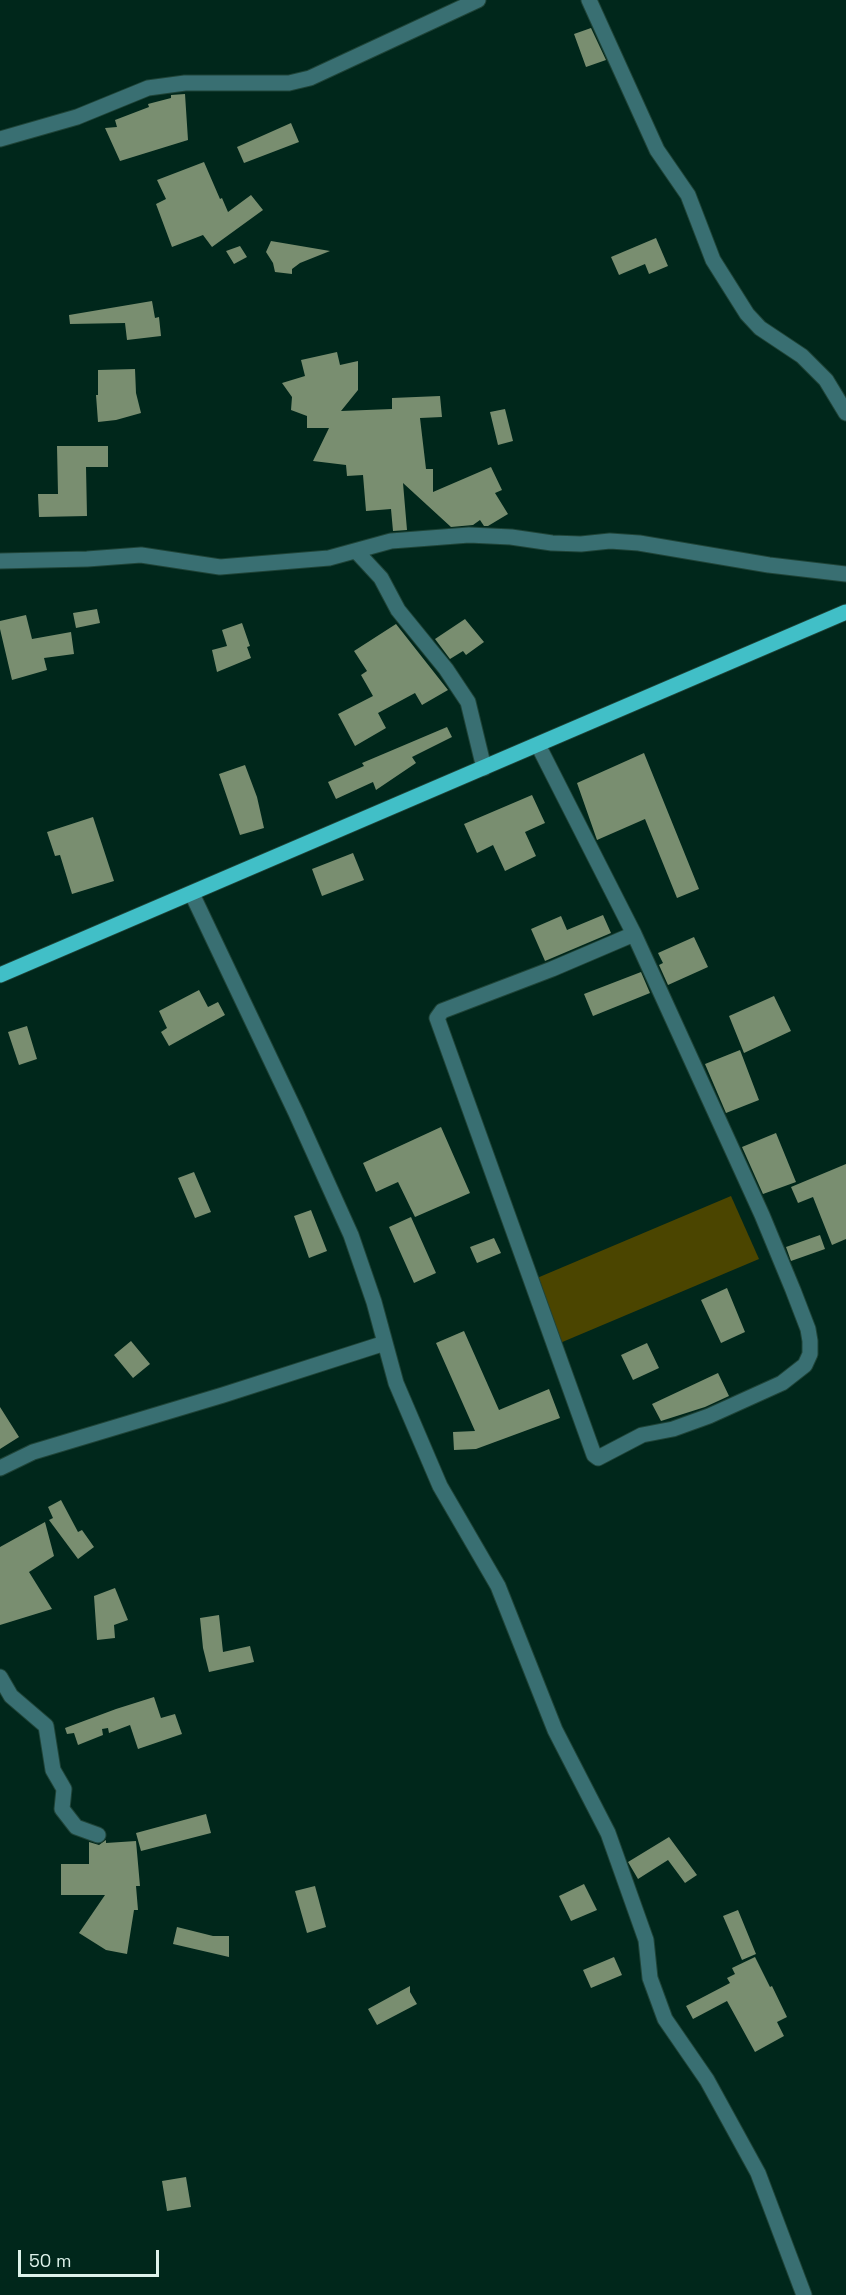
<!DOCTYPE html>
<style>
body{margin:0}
#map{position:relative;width:846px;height:2295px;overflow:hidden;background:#00271b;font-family:"Space Grotesk",sans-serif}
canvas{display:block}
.scale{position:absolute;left:18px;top:2250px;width:141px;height:27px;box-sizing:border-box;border:3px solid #def3eb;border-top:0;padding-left:8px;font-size:18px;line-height:21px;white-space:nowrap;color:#def3eb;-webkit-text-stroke:4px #00271b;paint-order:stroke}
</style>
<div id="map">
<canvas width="846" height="2295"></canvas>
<div class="scale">50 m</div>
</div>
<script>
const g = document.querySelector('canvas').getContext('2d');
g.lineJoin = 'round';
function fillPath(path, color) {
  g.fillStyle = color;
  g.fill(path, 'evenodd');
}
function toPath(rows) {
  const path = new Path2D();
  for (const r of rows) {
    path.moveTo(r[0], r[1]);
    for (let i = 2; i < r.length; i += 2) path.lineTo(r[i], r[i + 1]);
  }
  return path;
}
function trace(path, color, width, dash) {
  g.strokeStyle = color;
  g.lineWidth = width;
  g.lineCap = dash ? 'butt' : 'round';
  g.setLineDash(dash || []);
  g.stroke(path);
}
const green = toPath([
 [731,1196,759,1259,560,1343,537,1278]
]);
const building = toPath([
 [591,28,606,60,586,67,574,34],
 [185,94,188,140,120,161,105,128,117,127,115,120,149,107,148,104,171,98,171,95],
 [291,123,299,142,244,163,237,147],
 [204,162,220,199,222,198,228,212,251,195,263,210,212,247,203,235,172,247,156,204,166,199,157,180],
 [656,238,668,266,649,274,645,264,619,275,611,257],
 [271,241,330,251,300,263,292,269,292,274,275,272,273,263,266,252],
 [240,246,247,257,234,264,226,251],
 [152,301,155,318,159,317,161,336,127,340,125,323,70,324,69,315],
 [337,352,340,365,358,361,358,390,341,411,392,409,392,398,440,396,442,417,420,418,426,469,433,469,433,492,491,467,502,490,495,493,508,514,488,526,484,526,480,520,473,525,451,527,403,483,407,530,393,531,391,509,366,511,363,475,347,476,346,465,313,461,329,428,307,428,307,416,291,410,292,397,282,383,305,376,301,360],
 [135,369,136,393,141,413,116,420,98,422,96,395,98,395,98,370],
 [505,409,513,441,498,445,490,412],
 [57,446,108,446,108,467,86,467,87,516,39,517,38,494,58,494],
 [97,609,100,623,76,628,73,613],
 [26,615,32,639,71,632,74,654,44,658,47,670,12,680,0,629,0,621],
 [465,619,484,642,466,655,463,651,450,659,435,639],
 [242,623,250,646,247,647,251,658,217,672,212,650,227,646,222,630],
 [396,624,448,690,422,705,415,693,378,713,386,728,355,746,338,714,373,696,361,675,367,671,354,651],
 [447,727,452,737,412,757,416,763,376,790,373,782,336,799,328,782,364,766,362,763],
 [644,753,699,889,677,898,645,819,597,840,577,783],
 [245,765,257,797,264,828,240,835,219,774],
 [532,795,545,823,525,832,536,856,505,871,493,845,477,853,464,824],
 [93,817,114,881,72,894,60,855,55,856,47,832],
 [353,853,364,880,322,896,312,869],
 [603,915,611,933,545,961,531,929,561,916,567,930],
 [694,937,708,967,668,985,659,965,663,963,658,953],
 [641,972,650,993,593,1016,584,994],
 [199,990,208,1007,218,1002,225,1015,169,1046,161,1032,167,1028,159,1011],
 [774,996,791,1031,744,1053,729,1016],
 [27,1026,37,1059,19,1065,8,1032],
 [740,1050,759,1100,726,1113,705,1064],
 [441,1127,470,1193,415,1217,398,1182,376,1192,363,1163],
 [776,1133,796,1182,763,1194,742,1147],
 [846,1164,846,1239,832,1245,813,1197,798,1203,791,1187],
 [194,1172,211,1212,195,1218,178,1178],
 [311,1210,327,1251,309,1258,294,1216],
 [411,1217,436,1273,414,1283,389,1227],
 [820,1235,825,1249,791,1261,786,1247],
 [494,1238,501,1253,477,1263,470,1247],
 [727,1288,745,1332,721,1343,701,1300],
 [464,1331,499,1410,549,1389,560,1418,476,1449,454,1450,453,1432,475,1431,436,1343],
 [131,1341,150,1364,133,1378,114,1355],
 [647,1343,659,1368,633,1380,621,1355],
 [718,1373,729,1396,705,1407,661,1421,652,1404],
 [0,1407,19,1437,0,1449],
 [61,1500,78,1532,82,1530,94,1547,78,1559,49,1520,53,1518,48,1507],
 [45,1522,54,1556,29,1572,52,1609,0,1625,0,1547],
 [115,1588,128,1620,114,1625,115,1638,97,1640,94,1596],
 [219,1615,223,1652,250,1646,254,1662,209,1672,203,1648,200,1618],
 [154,1697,161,1718,175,1714,182,1734,138,1749,130,1725,109,1733,108,1728,102,1729,103,1735,78,1745,74,1733,67,1734,65,1728,116,1709],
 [206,1814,211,1833,141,1851,136,1833],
 [669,1837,697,1875,685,1883,668,1860,638,1879,628,1862],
 [106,1840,106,1843,136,1841,140,1886,136,1886,138,1910,134,1910,127,1954,106,1950,79,1933,105,1895,61,1895,61,1864,89,1864,89,1842,99,1845],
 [584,1884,597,1910,571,1921,559,1896],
 [315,1886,326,1927,307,1933,295,1891],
 [738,1910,756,1954,742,1960,723,1916],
 [177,1927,213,1936,229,1936,229,1957,173,1944],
 [614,1957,622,1975,591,1988,583,1970],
 [755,1957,770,1987,772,1986,787,2017,777,2022,784,2036,755,2052,727,2001,693,2019,686,2006,730,1983,727,1978,735,1974,732,1968],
 [410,1986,410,1992,417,2004,377,2025,368,2009],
 [186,2177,191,2207,167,2211,162,2181]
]);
const minor = toPath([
 [589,0,657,150,688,195,713,260,747,314,760,328,802,356,826,380,846,413],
 [0,139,77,117,148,88,185,83,289,83,310,78,478,0],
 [356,551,381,578,398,610,446,669,468,702,484,768],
 [0,561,87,559,141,555,220,567,329,558,391,541,469,535,511,537,552,543,581,544,610,541,639,543,769,565,846,574],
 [538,745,634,934,762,1215,793,1290,808,1329,810,1341,810,1354,805,1365,782,1383,709,1416,673,1429,642,1435,598,1458,594,1455,437,1018,442,1011,552,969,634,934],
 [192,894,296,1113,351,1235,374,1302,396,1383,440,1486,498,1586,555,1730,608,1833,646,1940,650,1978,665,2019,707,2080,758,2173,804,2295],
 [0,1468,33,1452,223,1395,385,1343],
 [0,1677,11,1696,46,1726,53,1770,64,1789,62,1809,76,1827,98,1835]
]);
const primary = toPath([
 [0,975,846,612]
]);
fillPath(green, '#4b4500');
fillPath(building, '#798e70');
trace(minor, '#1f4438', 17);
trace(primary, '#1f4438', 17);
trace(minor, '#396f72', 15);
trace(primary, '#41bfc7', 15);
</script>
